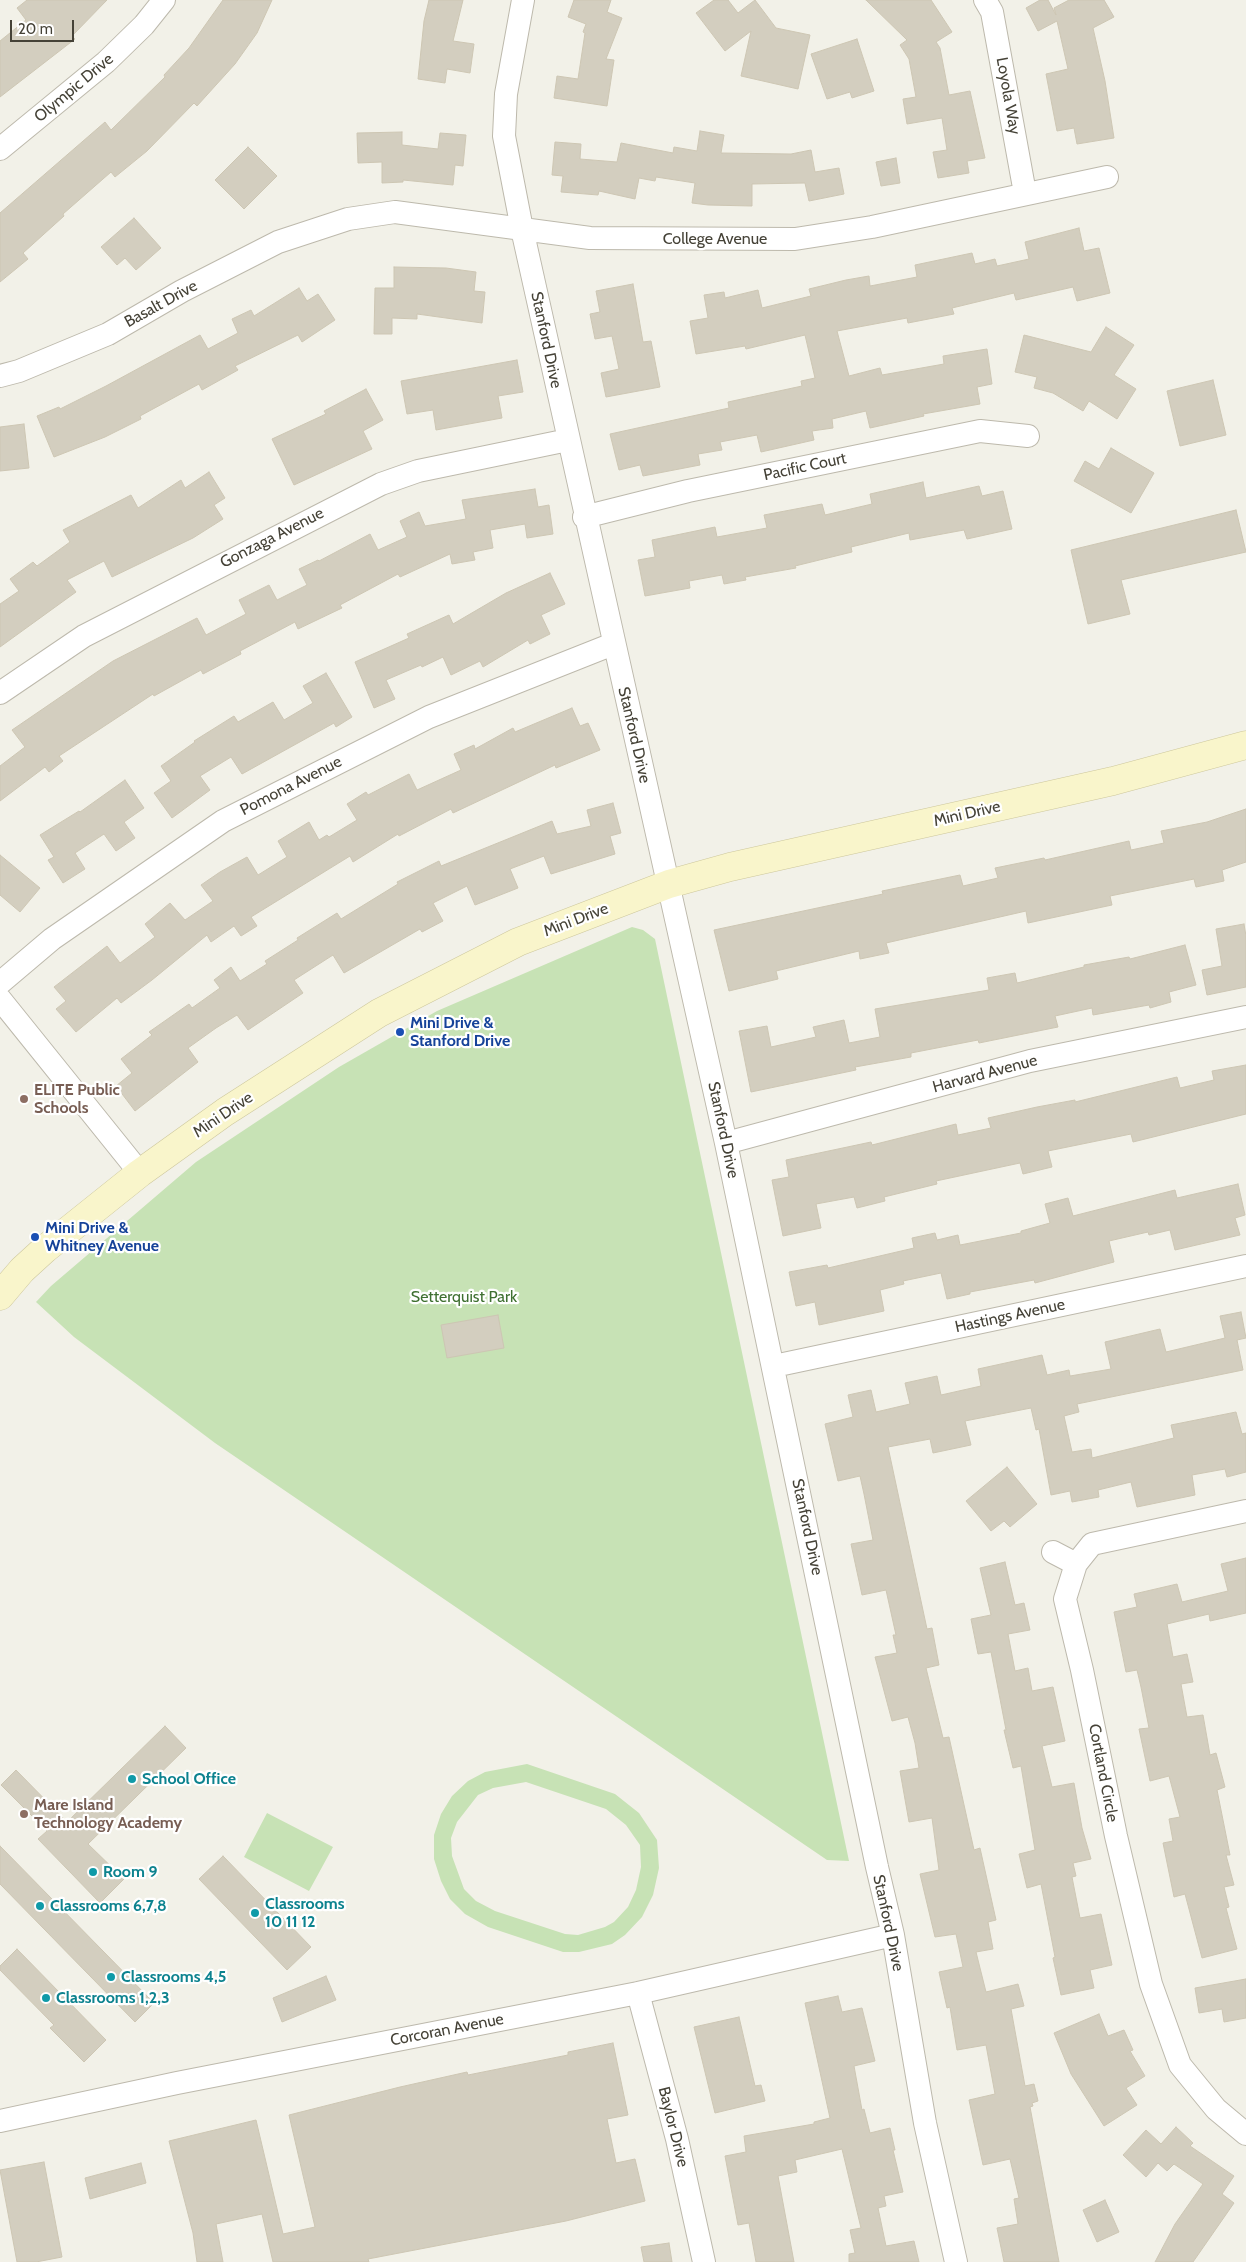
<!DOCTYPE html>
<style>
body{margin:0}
#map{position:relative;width:1246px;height:2262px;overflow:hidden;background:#f2f1e8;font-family:Cabin,sans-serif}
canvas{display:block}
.scale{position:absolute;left:10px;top:20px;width:64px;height:22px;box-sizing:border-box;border:2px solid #454237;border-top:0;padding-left:6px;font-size:15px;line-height:18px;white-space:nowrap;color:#454237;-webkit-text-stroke:4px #fff;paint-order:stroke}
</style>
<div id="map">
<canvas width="1246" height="2262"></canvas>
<div class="scale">20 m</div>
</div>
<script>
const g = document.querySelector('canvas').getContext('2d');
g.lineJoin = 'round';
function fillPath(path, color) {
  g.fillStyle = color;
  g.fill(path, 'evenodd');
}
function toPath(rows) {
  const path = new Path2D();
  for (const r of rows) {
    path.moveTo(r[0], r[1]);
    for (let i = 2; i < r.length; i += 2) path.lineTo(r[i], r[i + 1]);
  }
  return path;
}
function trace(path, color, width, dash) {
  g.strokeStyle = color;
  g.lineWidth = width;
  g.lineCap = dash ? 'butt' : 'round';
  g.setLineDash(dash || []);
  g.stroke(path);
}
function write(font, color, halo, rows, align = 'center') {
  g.font = font + ' Cabin,sans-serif';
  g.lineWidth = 4.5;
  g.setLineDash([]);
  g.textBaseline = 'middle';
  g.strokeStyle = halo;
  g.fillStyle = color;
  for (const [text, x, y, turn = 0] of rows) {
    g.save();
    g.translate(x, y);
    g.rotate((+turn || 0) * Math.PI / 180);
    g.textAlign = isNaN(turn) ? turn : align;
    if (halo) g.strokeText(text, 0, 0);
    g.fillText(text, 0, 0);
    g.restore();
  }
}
const green = toPath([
 [632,927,643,930,655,939,849,1861,827,1860,215,1443,74,1337,36,1302,51,1286,196,1162,339,1067,437,1011],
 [527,1764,615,1794,639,1813,657,1840,659,1868,653,1895,642,1917,625,1935,612,1944,579,1952,563,1952,488,1927,465,1914,450,1899,441,1881,434,1859,434,1835,441,1814,452,1796,468,1781,485,1772],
 [526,1782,606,1809,626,1825,640,1845,641,1867,636,1890,628,1907,614,1922,605,1927,578,1935,565,1934,495,1911,476,1901,464,1889,452,1856,451,1838,457,1822,478,1795,493,1788],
 [267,1813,333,1847,309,1891,244,1857]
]);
const building = toPath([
 [27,0,107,0,72,36,75,39,0,97,0,41,26,20,17,8,27,0],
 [223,0,272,0,257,33,235,64,197,106,194,103,147,151,115,177,111,172,63,214,64,216,23,253,28,259,0,282,0,213,105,122,111,130,165,77,164,75,189,48,223,0],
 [429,0,463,0,453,41,474,44,470,73,447,69,445,83,418,79,424,21,429,0],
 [574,0,611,0,607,12,622,18,606,59,614,60,607,106,554,98,557,76,578,79,585,33,583,32,586,24,568,17,574,0],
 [714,0,728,0,738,13,755,0,776,28,810,35,798,89,741,76,751,31,725,51,696,13,714,0],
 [866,0,931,0,952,32,936,42,940,48,949,95,970,91,985,158,967,161,969,173,938,178,933,152,947,150,942,118,907,124,903,99,916,97,909,59,900,45,907,40,866,0],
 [1040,0,1048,0,1056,15,1054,8,1069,0,1104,0,1114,17,1093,28,1105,81,1114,138,1077,144,1074,128,1057,131,1046,74,1068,69,1057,21,1038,31,1026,8,1040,0],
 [857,39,874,91,852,98,850,92,827,99,811,54,857,39],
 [700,131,724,135,721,153,791,154,811,150,815,172,839,168,844,194,809,201,805,183,752,184,752,206,708,205,692,203,695,183,656,177,655,181,639,178,635,199,599,191,598,195,561,192,563,176,552,175,555,142,581,144,580,159,617,162,621,143,673,153,674,147,697,151,700,131],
 [402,132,402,145,438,149,440,133,466,135,463,166,455,165,453,185,403,180,403,182,382,183,382,162,358,163,357,133,402,132],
 [248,147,277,176,244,209,215,180,248,147],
 [896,158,900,183,881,186,876,162,896,158],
 [134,218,161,248,136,270,125,258,117,265,101,247,134,218],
 [1079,228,1084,251,1099,248,1110,293,1077,301,1073,287,1016,300,1014,293,952,308,954,314,908,323,907,318,837,331,849,376,880,368,882,375,944,364,943,356,987,349,992,384,977,387,980,404,923,414,924,416,870,428,866,411,832,419,833,428,812,431,814,440,761,452,757,435,720,442,722,450,698,454,700,465,643,476,640,465,619,470,610,434,729,408,728,402,802,386,801,381,815,378,805,335,746,349,745,346,696,354,690,321,708,318,704,295,724,292,725,298,758,290,762,308,811,296,809,289,846,280,869,276,870,286,917,277,915,265,972,253,975,264,995,259,997,266,1029,259,1025,242,1079,228],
 [394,267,446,268,476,272,474,291,485,292,482,323,417,314,417,319,392,318,392,334,374,334,375,288,394,288,394,267],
 [633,284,643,342,651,341,660,387,606,397,601,373,619,369,612,336,595,339,590,314,600,312,596,291,633,284],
 [299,288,307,301,318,294,335,320,302,342,298,335,235,366,238,370,202,390,199,384,140,416,141,419,105,437,54,457,37,416,59,407,60,409,106,386,200,335,208,349,238,333,232,319,251,310,254,316,299,288],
 [1106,327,1134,345,1114,375,1136,389,1117,419,1089,401,1083,411,1053,393,1034,388,1037,377,1015,372,1024,335,1091,352,1106,327],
 [517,360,523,392,498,396,502,418,436,430,433,410,407,414,401,381,517,360],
 [1213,380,1226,435,1180,446,1167,391,1213,380],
 [366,389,383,420,363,431,372,449,294,485,272,439,326,414,324,411,366,389],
 [24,424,29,468,0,471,0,427,24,424],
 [1111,448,1154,473,1131,513,1074,481,1085,461,1099,469,1111,448],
 [209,472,225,498,214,505,223,519,193,538,112,577,104,561,67,580,76,592,0,647,0,604,19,591,10,579,33,562,37,566,70,542,63,530,131,495,138,508,181,480,185,488,209,472],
 [923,482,926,498,979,486,982,496,1003,491,1012,529,967,539,964,530,910,540,909,533,851,547,852,552,795,566,796,568,745,577,746,580,724,584,722,575,689,581,690,588,645,596,638,560,655,557,652,540,715,527,717,537,767,528,764,515,822,504,825,515,872,504,870,494,923,482],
 [535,489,538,507,549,505,553,534,527,538,525,524,490,530,493,548,473,552,475,560,452,564,450,554,400,577,398,574,340,605,342,608,298,629,295,622,240,651,241,654,203,674,201,670,154,696,153,694,59,756,63,761,49,772,45,767,0,801,0,766,25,747,12,730,113,661,197,618,206,635,246,614,239,600,269,585,277,600,307,585,299,569,318,560,319,561,370,534,378,550,407,537,400,521,419,512,425,526,466,519,462,500,535,489],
 [1236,510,1246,552,1121,580,1130,614,1088,624,1071,550,1236,510],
 [550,573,565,604,541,615,550,634,530,644,528,640,483,667,480,661,451,675,443,657,422,667,421,665,386,680,395,699,374,708,355,662,409,638,407,634,449,615,453,624,506,593,550,573],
 [326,673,352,717,336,727,334,723,242,774,231,757,200,776,210,790,172,818,154,793,171,781,161,766,195,742,194,741,234,716,238,722,273,702,284,720,313,703,303,686,326,673],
 [572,708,580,726,588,723,600,750,556,768,555,765,453,813,451,809,399,836,398,834,353,862,350,856,251,917,257,926,241,936,234,926,211,942,207,935,152,980,121,1003,117,998,76,1032,56,1009,66,1001,54,987,107,946,120,963,155,937,145,924,170,903,185,920,213,901,201,885,220,872,247,857,258,875,287,857,278,841,309,822,319,840,327,835,329,837,357,820,347,804,366,792,368,795,409,774,417,790,461,770,454,754,474,745,475,749,513,728,515,732,572,708],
 [125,780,144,808,124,822,135,838,116,851,104,834,75,853,85,869,63,883,48,860,54,857,40,835,79,811,80,812,125,780],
 [613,803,621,833,610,836,615,854,551,874,544,856,510,869,518,888,475,905,467,886,433,903,443,921,422,932,420,929,344,973,333,955,294,980,303,993,248,1030,237,1015,216,1028,188,1048,198,1062,135,1111,116,1086,132,1073,121,1059,152,1035,149,1032,189,1004,192,1008,220,988,214,980,231,967,240,981,267,964,265,961,298,940,297,938,337,913,341,919,398,884,397,882,439,861,441,866,552,821,557,834,591,826,587,810,613,803],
 [1246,809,1246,862,1222,870,1224,881,1196,887,1194,879,1110,896,1112,905,1028,923,1026,911,886,943,889,953,860,959,859,951,776,971,778,979,729,991,714,930,883,894,882,891,960,875,963,886,998,878,995,868,1044,858,1045,860,1129,841,1131,850,1164,843,1161,831,1207,822,1246,809],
 [0,855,40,888,20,912,0,895,0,855],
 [1244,924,1246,936,1246,987,1207,995,1202,970,1222,966,1216,929,1244,924],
 [1185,945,1196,985,1169,992,1171,1002,1150,1008,1149,1005,1093,1015,1092,1008,1055,1016,1058,1027,979,1043,978,1040,911,1053,911,1057,855,1067,856,1070,751,1092,739,1031,767,1026,771,1047,816,1037,813,1027,844,1020,849,1043,880,1037,875,1009,989,990,987,978,1015,973,1017,983,1084,967,1084,965,1129,957,1130,959,1185,945],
 [1246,1065,1246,1114,1133,1142,1131,1134,1048,1151,1052,1167,1023,1174,1020,1163,936,1181,937,1184,884,1197,885,1201,857,1208,854,1197,816,1204,821,1228,783,1236,772,1180,789,1177,786,1160,871,1142,872,1145,956,1124,958,1135,991,1128,988,1118,1037,1107,1075,1100,1075,1102,1177,1077,1180,1088,1214,1080,1212,1071,1246,1065],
 [1238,1184,1245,1215,1235,1218,1240,1235,1175,1250,1170,1230,1149,1235,1148,1232,1109,1241,1114,1262,1035,1283,1034,1280,970,1292,970,1294,947,1299,941,1273,903,1281,904,1284,880,1290,884,1311,819,1325,815,1302,796,1306,789,1272,827,1265,828,1268,914,1248,912,1238,935,1233,937,1240,958,1235,960,1245,1021,1233,1021,1231,1050,1223,1045,1204,1068,1198,1073,1216,1175,1190,1177,1198,1238,1184],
 [1241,1312,1246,1338,1237,1340,1243,1370,1077,1404,1079,1412,1064,1416,1072,1452,1091,1449,1092,1458,1174,1438,1171,1425,1236,1412,1242,1434,1246,1433,1246,1472,1227,1477,1225,1469,1192,1475,1195,1495,1137,1507,1131,1482,1098,1490,1099,1497,1072,1502,1070,1491,1051,1495,1039,1429,1036,1430,1031,1408,965,1421,971,1445,933,1453,930,1439,888,1447,927,1629,932,1628,939,1665,926,1668,943,1738,949,1737,974,1850,980,1848,996,1920,988,1922,993,1949,976,1952,986,1992,1018,1984,1024,2006,1011,2009,1025,2086,1034,2084,1038,2101,1032,2103,1033,2106,1030,2107,1059,2262,1004,2262,997,2228,1018,2224,1014,2199,1019,2198,1010,2159,983,2165,969,2100,995,2094,986,2045,957,2050,950,2007,947,2008,939,1972,963,1967,956,1934,935,1937,920,1874,939,1870,932,1818,909,1822,900,1771,919,1768,915,1743,908,1717,892,1721,875,1657,897,1653,893,1635,896,1635,886,1590,862,1595,851,1544,873,1540,864,1494,860,1476,838,1481,825,1424,853,1417,848,1395,871,1390,876,1412,910,1404,905,1383,937,1376,941,1395,981,1386,978,1369,1042,1355,1047,1375,1069,1370,1070,1376,1111,1369,1105,1342,1160,1329,1166,1352,1225,1338,1220,1316,1241,1312],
 [498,1315,504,1348,447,1358,441,1325,498,1315],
 [1007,1467,1037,1504,1010,1527,1004,1521,991,1531,966,1501,1007,1467],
 [1246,1558,1246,1613,1210,1621,1209,1614,1167,1624,1173,1657,1187,1654,1193,1682,1181,1684,1187,1717,1203,1715,1210,1755,1216,1753,1225,1787,1217,1790,1230,1855,1226,1855,1234,1885,1224,1887,1229,1907,1226,1908,1237,1949,1202,1958,1185,1894,1174,1897,1163,1843,1173,1841,1169,1819,1180,1817,1169,1776,1150,1781,1139,1729,1149,1728,1141,1687,1137,1670,1126,1672,1114,1612,1137,1607,1134,1594,1177,1584,1182,1602,1228,1591,1221,1564,1246,1558],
 [1005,1562,1015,1605,1024,1603,1030,1630,1008,1634,1015,1671,1028,1668,1032,1691,1053,1687,1065,1741,1042,1746,1052,1787,1074,1783,1082,1828,1091,1859,1073,1863,1076,1876,1072,1877,1080,1918,1101,1914,1112,1965,1090,1970,1094,1988,1061,1995,1053,1958,1055,1957,1041,1884,1027,1888,1019,1854,1035,1850,1021,1766,1013,1768,1004,1730,1006,1730,991,1652,978,1654,971,1619,991,1615,980,1568,1005,1562],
 [165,1726,186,1748,88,1844,124,1879,100,1903,38,1839,47,1831,1,1785,16,1770,67,1822,165,1726],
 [0,1846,154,2003,135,2022,0,1884,0,1846],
 [223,1856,311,1947,287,1970,199,1879,223,1856],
 [17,1949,106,2040,84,2062,50,2028,54,2025,0,1970,0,1966,17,1949],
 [326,1976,336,2000,282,2022,273,1998,326,1976],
 [1246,1979,1246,2018,1224,2022,1222,2009,1199,2013,1195,1988,1246,1979],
 [838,1996,842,2012,862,2008,875,2061,854,2066,862,2110,864,2109,870,2133,890,2128,895,2150,893,2150,903,2192,884,2196,886,2206,878,2208,886,2246,914,2241,919,2262,849,2262,849,2254,855,2253,850,2230,861,2228,842,2149,795,2160,797,2172,778,2176,794,2262,756,2262,749,2223,738,2225,725,2156,746,2152,744,2136,814,2124,814,2122,830,2118,805,2003,838,1996],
 [1099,2014,1108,2036,1124,2030,1133,2050,1130,2051,1145,2076,1126,2088,1137,2105,1104,2126,1071,2074,1054,2033,1099,2014],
 [739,2017,755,2086,761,2085,765,2101,715,2113,694,2027,739,2017],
 [613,2043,628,2115,607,2119,616,2163,635,2159,645,2201,566,2221,368,2259,369,2262,273,2262,262,2214,216,2224,223,2262,197,2262,193,2233,169,2141,256,2120,283,2234,315,2227,289,2115,400,2087,467,2072,468,2075,568,2055,568,2052,613,2043],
 [1176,2127,1193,2143,1190,2146,1234,2176,1222,2194,1234,2203,1193,2262,1155,2262,1175,2224,1203,2184,1174,2164,1167,2171,1158,2163,1146,2177,1123,2155,1146,2130,1161,2144,1176,2127],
 [44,2162,62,2257,36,2262,17,2262,0,2170,44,2162],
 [141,2163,146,2183,90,2199,85,2178,141,2163],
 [1105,2200,1119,2232,1097,2242,1083,2210,1105,2200],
 [669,2243,672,2262,644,2262,641,2247,669,2243]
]);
const street = toPath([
 [523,0,506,94,504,136,522,229,726,1143,877,1867,893,1935,925,2123,956,2262],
 [985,0,992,12,1025,193],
 [0,149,106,62,144,25,164,0],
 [0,376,19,371,108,334,182,291,278,242,348,219,395,212,590,238,795,239,872,227,1107,177],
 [584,517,688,491,980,431,1028,436],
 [0,693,84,636,381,484,418,471,568,440],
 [0,983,52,939,223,821,429,717,613,644],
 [0,999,140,1173],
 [726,1143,1030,1061,1246,1017],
 [774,1366,1246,1266],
 [1246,1511,1092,1544,1076,1564,1065,1599,1082,1670,1116,1836,1151,1984,1180,2065,1216,2109,1246,2134],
 [1053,1552,1076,1564],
 [638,1993,677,2139,704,2262],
 [0,2121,177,2083,638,1993,893,1935]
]);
const secondary = toPath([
 [0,1296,22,1270,45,1249,140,1173,225,1112,379,1013,518,942,669,884,730,867,1113,781,1246,745]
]);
const markers = [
 [400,1032,5,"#1a4fb4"],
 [24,1099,5,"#8d6e63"],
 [35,1237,5,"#1a4fb4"],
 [132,1779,5,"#0f9aa8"],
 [24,1814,5,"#8d6e63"],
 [93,1872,5,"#0f9aa8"],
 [40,1906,5,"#0f9aa8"],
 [255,1913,5,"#0f9aa8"],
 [111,1977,5,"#0f9aa8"],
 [46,1998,5,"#0f9aa8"]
];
const streetNames = [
 ["Olympic Drive",74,88,-40],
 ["Loyola Way",1008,96,80],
 ["College Avenue",715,239],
 ["Basalt Drive",161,304,-29],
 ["Stanford Drive",546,340,78],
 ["Pacific Court",805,467,-12],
 ["Gonzaga Avenue",272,538,-27],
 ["Stanford Drive",634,735,77],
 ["Pomona Avenue",291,786,-27],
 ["Mini Drive",967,814,-13],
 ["Mini Drive",576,920,-21],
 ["Harvard Avenue",985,1074,-15],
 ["Mini Drive",223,1115,-34],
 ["Stanford Drive",723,1130,78],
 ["Hastings Avenue",1010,1316,-12],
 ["Stanford Drive",807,1527,78],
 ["Cortland Circle",1103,1773,79],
 ["Stanford Drive",888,1923,78],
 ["Corcoran Avenue",447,2030,-11],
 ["Baylor Drive",673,2127,76]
];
const transitNames = [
 ["Mini Drive &",410,1023],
 ["Stanford Drive",410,1041],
 ["Mini Drive &",45,1228],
 ["Whitney Avenue",45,1246]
];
const educationNames = [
 ["ELITE Public",34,1090],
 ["Schools",34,1108],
 ["Mare Island",34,1805],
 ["Technology Academy",34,1823]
];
const parkNames = [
 ["Setterquist Park",464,1297]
];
const cultureNames = [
 ["School Office",142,1779],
 ["Room 9",103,1872],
 ["Classrooms",265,1904],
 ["10 11 12",265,1922],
 ["Classrooms 6,7,8",50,1906],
 ["Classrooms 4,5",121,1977],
 ["Classrooms 1,2,3",56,1998]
];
fillPath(green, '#c7e2b5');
fillPath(building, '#d3cebf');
trace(building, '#cdc6b3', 1);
trace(street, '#bdb9ac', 24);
trace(secondary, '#cdc79c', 29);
trace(street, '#fff', 22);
trace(secondary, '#f9f5cb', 28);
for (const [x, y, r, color] of markers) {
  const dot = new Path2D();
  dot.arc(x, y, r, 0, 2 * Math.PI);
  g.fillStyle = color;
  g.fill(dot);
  trace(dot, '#fff', 2);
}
write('16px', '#454237', '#fff', streetNames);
write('bold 16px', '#164399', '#fff', transitNames, 'left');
write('bold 16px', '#785e54', '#fff', educationNames, 'left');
write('16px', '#3f7031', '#fff', parkNames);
write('bold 16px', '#0d838f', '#fff', cultureNames, 'left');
</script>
